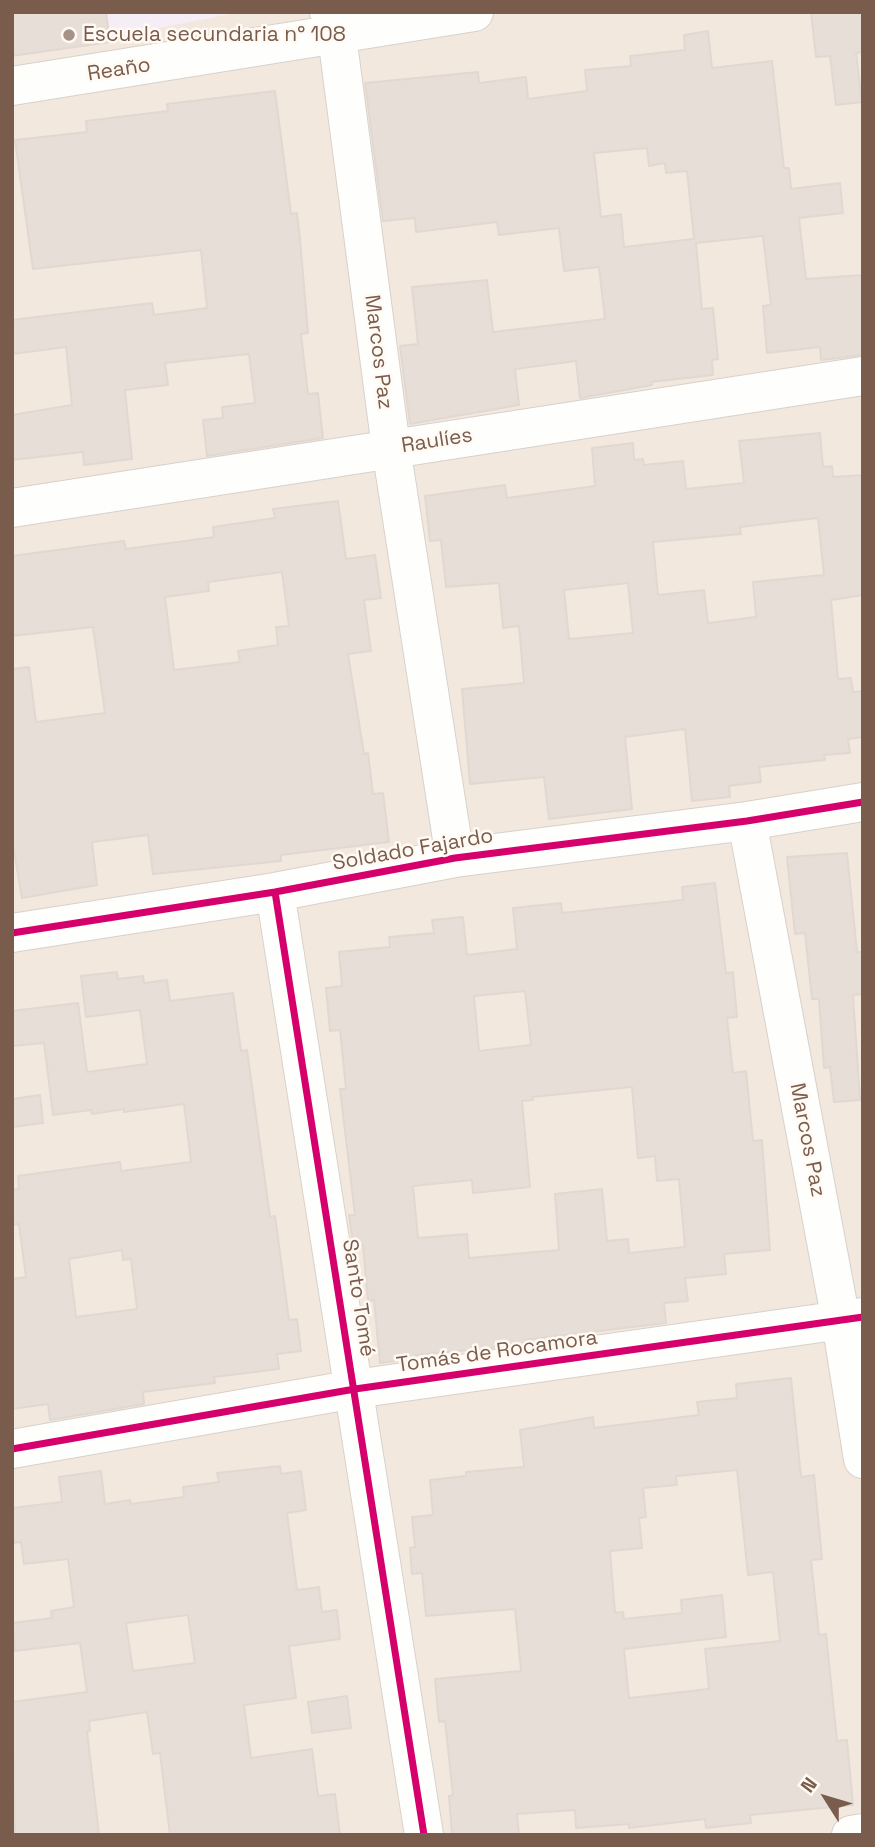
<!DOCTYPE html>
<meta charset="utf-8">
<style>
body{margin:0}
#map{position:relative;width:875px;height:1847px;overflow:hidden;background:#f9f5f0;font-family:"Space Grotesk",sans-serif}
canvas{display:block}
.frame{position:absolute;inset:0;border:14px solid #7a5c4d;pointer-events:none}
.north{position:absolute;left:791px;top:1763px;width:70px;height:70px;-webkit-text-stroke:5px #fffaf3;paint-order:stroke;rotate:307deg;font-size:19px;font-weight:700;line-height:28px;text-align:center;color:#7a5c4d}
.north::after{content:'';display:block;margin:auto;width:24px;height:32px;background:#7a5c4d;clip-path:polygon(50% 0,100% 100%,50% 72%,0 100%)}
</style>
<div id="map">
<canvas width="875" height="1847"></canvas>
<div class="frame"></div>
<div class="north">N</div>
</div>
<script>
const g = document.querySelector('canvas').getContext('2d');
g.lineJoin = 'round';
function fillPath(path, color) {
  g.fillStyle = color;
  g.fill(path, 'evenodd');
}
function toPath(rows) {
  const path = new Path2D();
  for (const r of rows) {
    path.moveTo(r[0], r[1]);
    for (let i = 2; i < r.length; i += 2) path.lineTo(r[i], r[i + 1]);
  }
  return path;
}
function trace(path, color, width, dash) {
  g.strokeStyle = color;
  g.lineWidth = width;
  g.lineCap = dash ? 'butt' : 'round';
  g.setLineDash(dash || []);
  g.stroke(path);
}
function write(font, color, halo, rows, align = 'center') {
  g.font = font + ' "Space Grotesk",sans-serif';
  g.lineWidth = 5;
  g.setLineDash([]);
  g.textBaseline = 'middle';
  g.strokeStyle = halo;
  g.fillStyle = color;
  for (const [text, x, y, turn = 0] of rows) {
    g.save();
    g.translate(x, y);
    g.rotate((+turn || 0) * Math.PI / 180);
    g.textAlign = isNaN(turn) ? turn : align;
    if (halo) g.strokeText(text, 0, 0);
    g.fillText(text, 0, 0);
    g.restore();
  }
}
const residential = toPath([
 [12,12,863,12,863,1835,12,1835]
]);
const education = toPath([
 [12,12,240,12,12,57]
]);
const building = toPath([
 [12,12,106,12,110,42,12,56,12,12],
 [811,12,863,12,863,52,856,53,862,102,836,105,830,56,816,57,811,12],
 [708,31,712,68,772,61,784,168,789,168,791,189,840,183,843,213,799,218,806,279,863,275,863,355,821,360,820,347,767,353,763,306,771,305,763,236,696,243,702,309,713,308,718,359,712,360,713,375,651,382,652,385,580,398,576,361,515,369,519,405,410,424,400,346,418,344,412,287,487,280,493,332,605,319,599,267,564,271,559,228,499,235,497,222,416,232,415,218,383,221,365,83,478,72,479,83,526,77,528,99,587,91,585,70,631,66,630,56,685,50,684,35,708,31],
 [647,148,649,166,665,163,666,173,687,171,694,239,624,247,621,214,601,217,594,153,647,148],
 [275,91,291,214,297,213,300,239,308,333,301,334,308,394,318,393,323,438,207,456,203,420,223,418,222,407,255,403,249,354,165,363,168,385,125,390,132,459,84,465,83,452,12,460,12,415,72,405,66,347,12,354,12,320,152,303,154,315,207,308,201,250,33,269,15,140,87,132,86,121,168,111,167,104,275,91],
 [820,433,823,467,832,466,833,477,863,475,863,595,831,600,838,679,851,678,853,692,863,691,863,737,848,739,850,753,824,755,825,760,759,767,761,782,729,786,730,797,692,801,685,729,625,737,632,809,549,819,544,777,470,784,462,689,524,683,519,626,503,628,499,583,446,587,441,540,430,541,425,496,505,485,507,498,595,486,592,448,633,443,634,460,643,459,644,465,683,461,686,489,744,483,739,441,820,433],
 [818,518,824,575,753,582,756,617,708,623,704,590,658,595,653,542,741,534,740,527,818,518],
 [628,583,633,633,569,639,564,590,628,583],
 [338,501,346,559,375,555,381,598,364,600,371,651,348,654,364,754,368,753,373,794,383,793,389,842,281,855,281,861,153,874,148,835,92,842,97,885,22,898,12,840,12,669,29,667,36,722,105,713,93,627,12,636,12,556,124,541,126,549,214,537,213,527,275,518,273,509,338,501],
 [282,572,289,626,276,627,278,645,238,651,240,662,174,670,165,597,209,591,208,582,282,572],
 [847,853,857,952,863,952,863,994,853,995,860,1100,834,1102,830,1067,824,1068,819,999,812,999,805,933,795,934,787,857,847,853],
 [715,883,726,973,733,972,737,1017,727,1018,733,1073,746,1071,753,1141,762,1140,770,1250,724,1254,726,1274,685,1278,688,1301,664,1303,666,1323,524,1340,524,1343,491,1348,416,1355,416,1358,380,1363,374,1300,368,1301,363,1245,353,1246,352,1236,349,1215,355,1215,340,1089,346,1089,340,1030,330,1031,326,988,342,986,339,952,390,947,389,937,434,933,432,920,463,917,467,955,517,949,513,908,561,903,562,913,683,900,682,887,715,883],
 [525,991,531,1045,479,1051,474,996,525,991],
 [632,1087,638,1158,655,1156,657,1181,679,1179,685,1247,629,1253,628,1239,607,1241,602,1189,555,1194,559,1250,469,1258,467,1234,418,1238,413,1186,472,1180,473,1193,530,1187,522,1101,533,1100,532,1097,632,1087],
 [117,972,118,979,143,976,144,983,167,980,170,1001,233,993,241,1051,247,1050,270,1217,275,1216,289,1320,297,1319,301,1351,277,1354,279,1369,214,1377,215,1383,143,1392,144,1404,50,1420,48,1404,12,1409,12,1279,26,1277,19,1224,12,1225,12,1190,19,1189,18,1176,120,1162,121,1171,191,1162,184,1104,124,1112,124,1109,92,1114,91,1110,53,1115,44,1043,12,1046,12,1011,78,1003,87,1072,147,1064,140,1010,86,1017,81,976,117,972],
 [122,1250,123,1260,131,1259,137,1309,76,1317,69,1259,122,1250],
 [40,1095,43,1123,12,1127,12,1099,40,1095],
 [791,1378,801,1477,814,1475,822,1559,811,1560,819,1635,826,1634,837,1741,847,1740,853,1805,750,1815,751,1823,706,1828,705,1819,629,1828,629,1824,576,1828,575,1810,517,1814,519,1835,452,1835,449,1796,453,1795,445,1721,439,1722,435,1679,521,1671,515,1609,426,1616,422,1573,412,1574,410,1548,415,1547,412,1517,433,1515,430,1480,466,1476,466,1472,524,1467,520,1430,593,1417,594,1428,699,1415,697,1402,737,1398,736,1384,791,1378],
 [737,1470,748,1575,773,1572,780,1641,705,1649,709,1689,629,1698,624,1649,726,1637,722,1595,681,1600,682,1613,624,1619,623,1612,615,1613,610,1551,642,1548,639,1518,646,1517,643,1488,677,1485,676,1476,737,1470],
 [280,1466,281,1474,301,1471,306,1510,287,1513,297,1590,319,1587,322,1612,337,1610,340,1639,289,1646,296,1698,244,1705,251,1758,312,1749,318,1796,335,1794,340,1835,170,1835,160,1753,153,1754,147,1712,89,1721,90,1731,87,1731,99,1835,15,1835,12,1702,87,1692,80,1643,15,1651,12,1623,52,1618,51,1611,74,1607,68,1559,24,1564,21,1542,12,1543,12,1508,62,1502,59,1477,101,1471,105,1504,130,1500,131,1504,184,1497,183,1487,219,1482,217,1473,280,1466],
 [188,1615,195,1663,133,1671,126,1623,188,1615],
 [347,1696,351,1728,312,1733,308,1702,347,1696]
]);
const minor = toPath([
 [329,12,337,36,391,448,455,858],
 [12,86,474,12],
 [12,508,863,376],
 [747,821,841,1321,863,1459],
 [275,892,424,1835],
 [12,933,275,892,455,858,747,821,863,802],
 [12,1449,355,1389,863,1317],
 [851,1835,863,1833]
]);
const cycleway = toPath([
 [275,892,424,1835],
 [12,933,275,892,455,858,747,821,863,802],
 [12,1449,355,1389,863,1317]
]);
const markers = [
 [69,35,7,"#a69286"]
];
const poiNames = [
 ["Escuela secundaria n° 108",83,35]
];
const streetNames = [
 ["Reaño",119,70,-9],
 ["Marcos Paz",378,352,83],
 ["Raulíes",437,441,-9],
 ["Soldado Fajardo",413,850,-10],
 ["Marcos Paz",807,1140,79],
 ["Santo Tomé",358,1298,81],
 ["Tomás de Rocamora",497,1352,-8]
];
fillPath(residential, '#f2e8de');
fillPath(education, '#f6eef6');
fillPath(building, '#e6ded7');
trace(building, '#e2d8d2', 2);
trace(minor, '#d7d1cb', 40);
trace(minor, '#fefefd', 38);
trace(cycleway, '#d6006c', 7);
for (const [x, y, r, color] of markers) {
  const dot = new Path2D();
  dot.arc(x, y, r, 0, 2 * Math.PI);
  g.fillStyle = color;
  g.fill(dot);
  trace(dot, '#fffaf3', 2.5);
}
write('21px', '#7a5c4d', '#fffaf3', poiNames, 'left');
write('21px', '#7a5c4d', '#fffaf3', streetNames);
</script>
